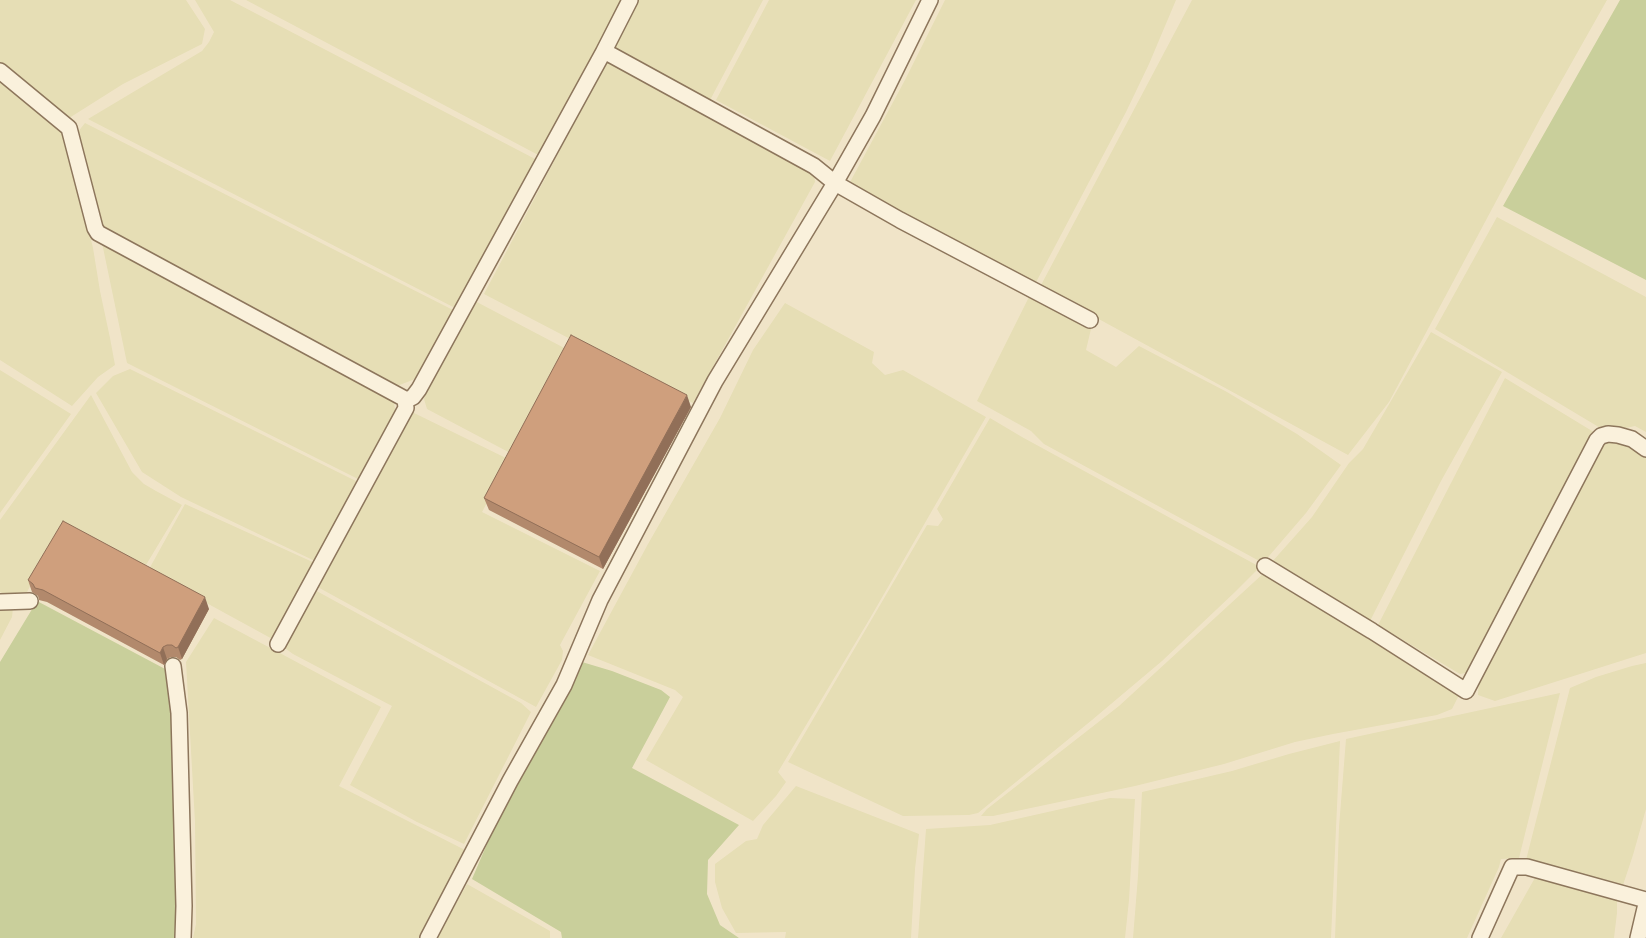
<!DOCTYPE html>
<style>
body{margin:0}
canvas{display:block;background:#f0e4c8}
</style>
<canvas width="1646" height="938"></canvas>
<script>
const g = document.querySelector('canvas').getContext('2d');
g.lineJoin = 'round';
function fillPath(path, color) {
  g.fillStyle = color;
  g.fill(path, 'evenodd');
}
function toPath(rows) {
  const path = new Path2D();
  for (const r of rows) {
    path.moveTo(r[0], r[1]);
    for (let i = 2; i < r.length; i += 2) path.lineTo(r[i], r[i + 1]);
  }
  return path;
}
function trace(path, color, width, dash) {
  g.strokeStyle = color;
  g.lineWidth = width;
  g.lineCap = dash ? 'butt' : 'round';
  g.setLineDash(dash || []);
  g.stroke(path);
}
const farmland = toPath([
 [0,0,186,0,205,29,202,44,123,84,66,120,0,63],
 [195,0,230,0,539,161,457,309,88,119,202,51,209,42,214,32],
 [246,0,627,0,542,157],
 [634,0,763,0,708,104,607,49],
 [769,0,916,0,830,161,716,100],
 [945,0,1176,0,1149,64,1126,112,1034,286,849,184,905,80],
 [1192,0,1607,0,1541,117,1389,402,1348,455,1040,287],
 [607,61,814,173,815,182,693,403,484,294],
 [0,79,65,133,93,248,100,291,110,338,115,365,98,377,72,406,0,360],
 [85,123,455,311,423,372,415,379,392,388,101,229,77,133],
 [1497,217,1646,297,1646,432,1635,426,1607,432,1435,329],
 [101,238,393,395,396,417,360,480,127,363],
 [1030,295,1091,329,1086,350,1116,367,1139,346,1227,392,1297,434,1341,465,1306,513,1263,563,1044,444,1031,431,977,401],
 [473,300,570,351,514,455,427,409,424,399,426,390],
 [785,303,874,352,872,363,885,375,903,370,986,417,869,620,778,772,786,782,776,796,753,821,646,760,683,697,675,690,588,655,648,544,720,418,753,350],
 [1431,332,1502,372,1441,481,1369,623,1271,563,1312,517,1349,463,1363,449],
 [130,369,360,483,317,562,181,497,142,472,96,393,113,376],
 [0,370,71,414,0,513],
 [1505,378,1597,434,1471,672,1460,674,1378,625],
 [91,395,132,472,144,484,156,491,182,505,143,570,44,559,25,596,9,596,0,592,0,520],
 [412,412,510,460,482,512,600,571,560,645,563,651,562,660,536,707,314,585],
 [990,418,1022,437,1260,567,1235,592,1162,661,1092,720,978,813,969,815,903,816,788,762,927,525,938,526,943,519,937,509],
 [1615,438,1646,456,1646,653,1495,701,1478,695,1479,676,1601,439],
 [185,504,317,564,276,641,148,571],
 [1266,571,1459,695,1452,709,1437,715,1333,734,1295,742,1224,764,1135,786,993,816,981,816,987,809,1119,706],
 [313,589,521,703,531,712,464,844,417,822,350,785,392,706,293,654,282,646],
 [0,607,13,608,12,617,0,640],
 [214,618,381,707,339,786,465,850,448,888,420,938,193,938,196,924,195,822,186,662],
 [1646,663,1646,809,1633,855,1621,891,1526,860,1570,688,1596,677,1632,666],
 [1560,693,1519,858,1501,859,1499,867,1467,938,1335,938,1339,827,1346,739],
 [1340,741,1331,938,1133,938,1138,876,1142,792,1232,771,1289,754],
 [796,786,919,834,915,869,911,938,785,938,786,932,736,933,722,908,715,882,715,864,746,841,757,839,763,825],
 [1110,798,1135,799,1129,900,1125,938,918,938,926,829,990,825],
 [1536,876,1617,896,1617,913,1614,938,1501,938],
 [467,884,550,931,550,938,437,938]
]);
const green = toPath([
 [1620,0,1646,0,1646,280,1503,206],
 [37,601,167,670,174,747,177,914,176,938,0,938,0,662],
 [582,662,612,671,661,690,670,697,632,768,739,825,708,860,707,894,720,925,739,938,562,938,561,932,472,879,502,809]
]);
const minor = toPath([
 [630,0,604,51,814,166,835,183,900,220,1090,320],
 [0,71,69,128,95,228,98,233,405,399,409,399,413,397,419,389,604,51],
 [1265,566,1372,631,1466,691,1597,440,1601,436,1608,434,1618,435,1632,439,1646,449],
 [0,602,30,601],
 [278,644,406,408,405,399],
 [173,666,179,713,184,906,183,938],
 [428,938,510,781,564,685,600,600,715,381,835,183,873,116,930,0],
 [1480,938,1512,867,1527,867,1646,900],
 [1638,938,1646,904]
]);
const wall = toPath([
 [691,407,603,569,489,510,484,498],
 [28,580,209,609,182,659,180,660,176,657,171,657,167,659,164,665,47,602,39,600,38,596,32,592]
]);
const shadedWall = toPath([
 [687,395,691,407,603,569,599,557],
 [205,597,209,609,182,659,178,647],
 [163,647,167,659,164,665,160,653]
]);
const building = toPath([
 [571,335,687,395,599,557,484,498,571,335],
 [63,521,205,597,178,647,176,648,172,645,167,645,163,647,160,653,43,590,35,588,33,584,28,580,63,521]
]);
fillPath(farmland, '#e6deb5');
fillPath(green, '#c9cf9b');
trace(minor, '#8d765c', 18);
trace(minor, '#faf1dc', 15);
fillPath(wall, '#b2896c');
fillPath(shadedWall, '#916f58');
fillPath(building, '#cf9f7d');
trace(building, '#916f58', 1);
</script>
